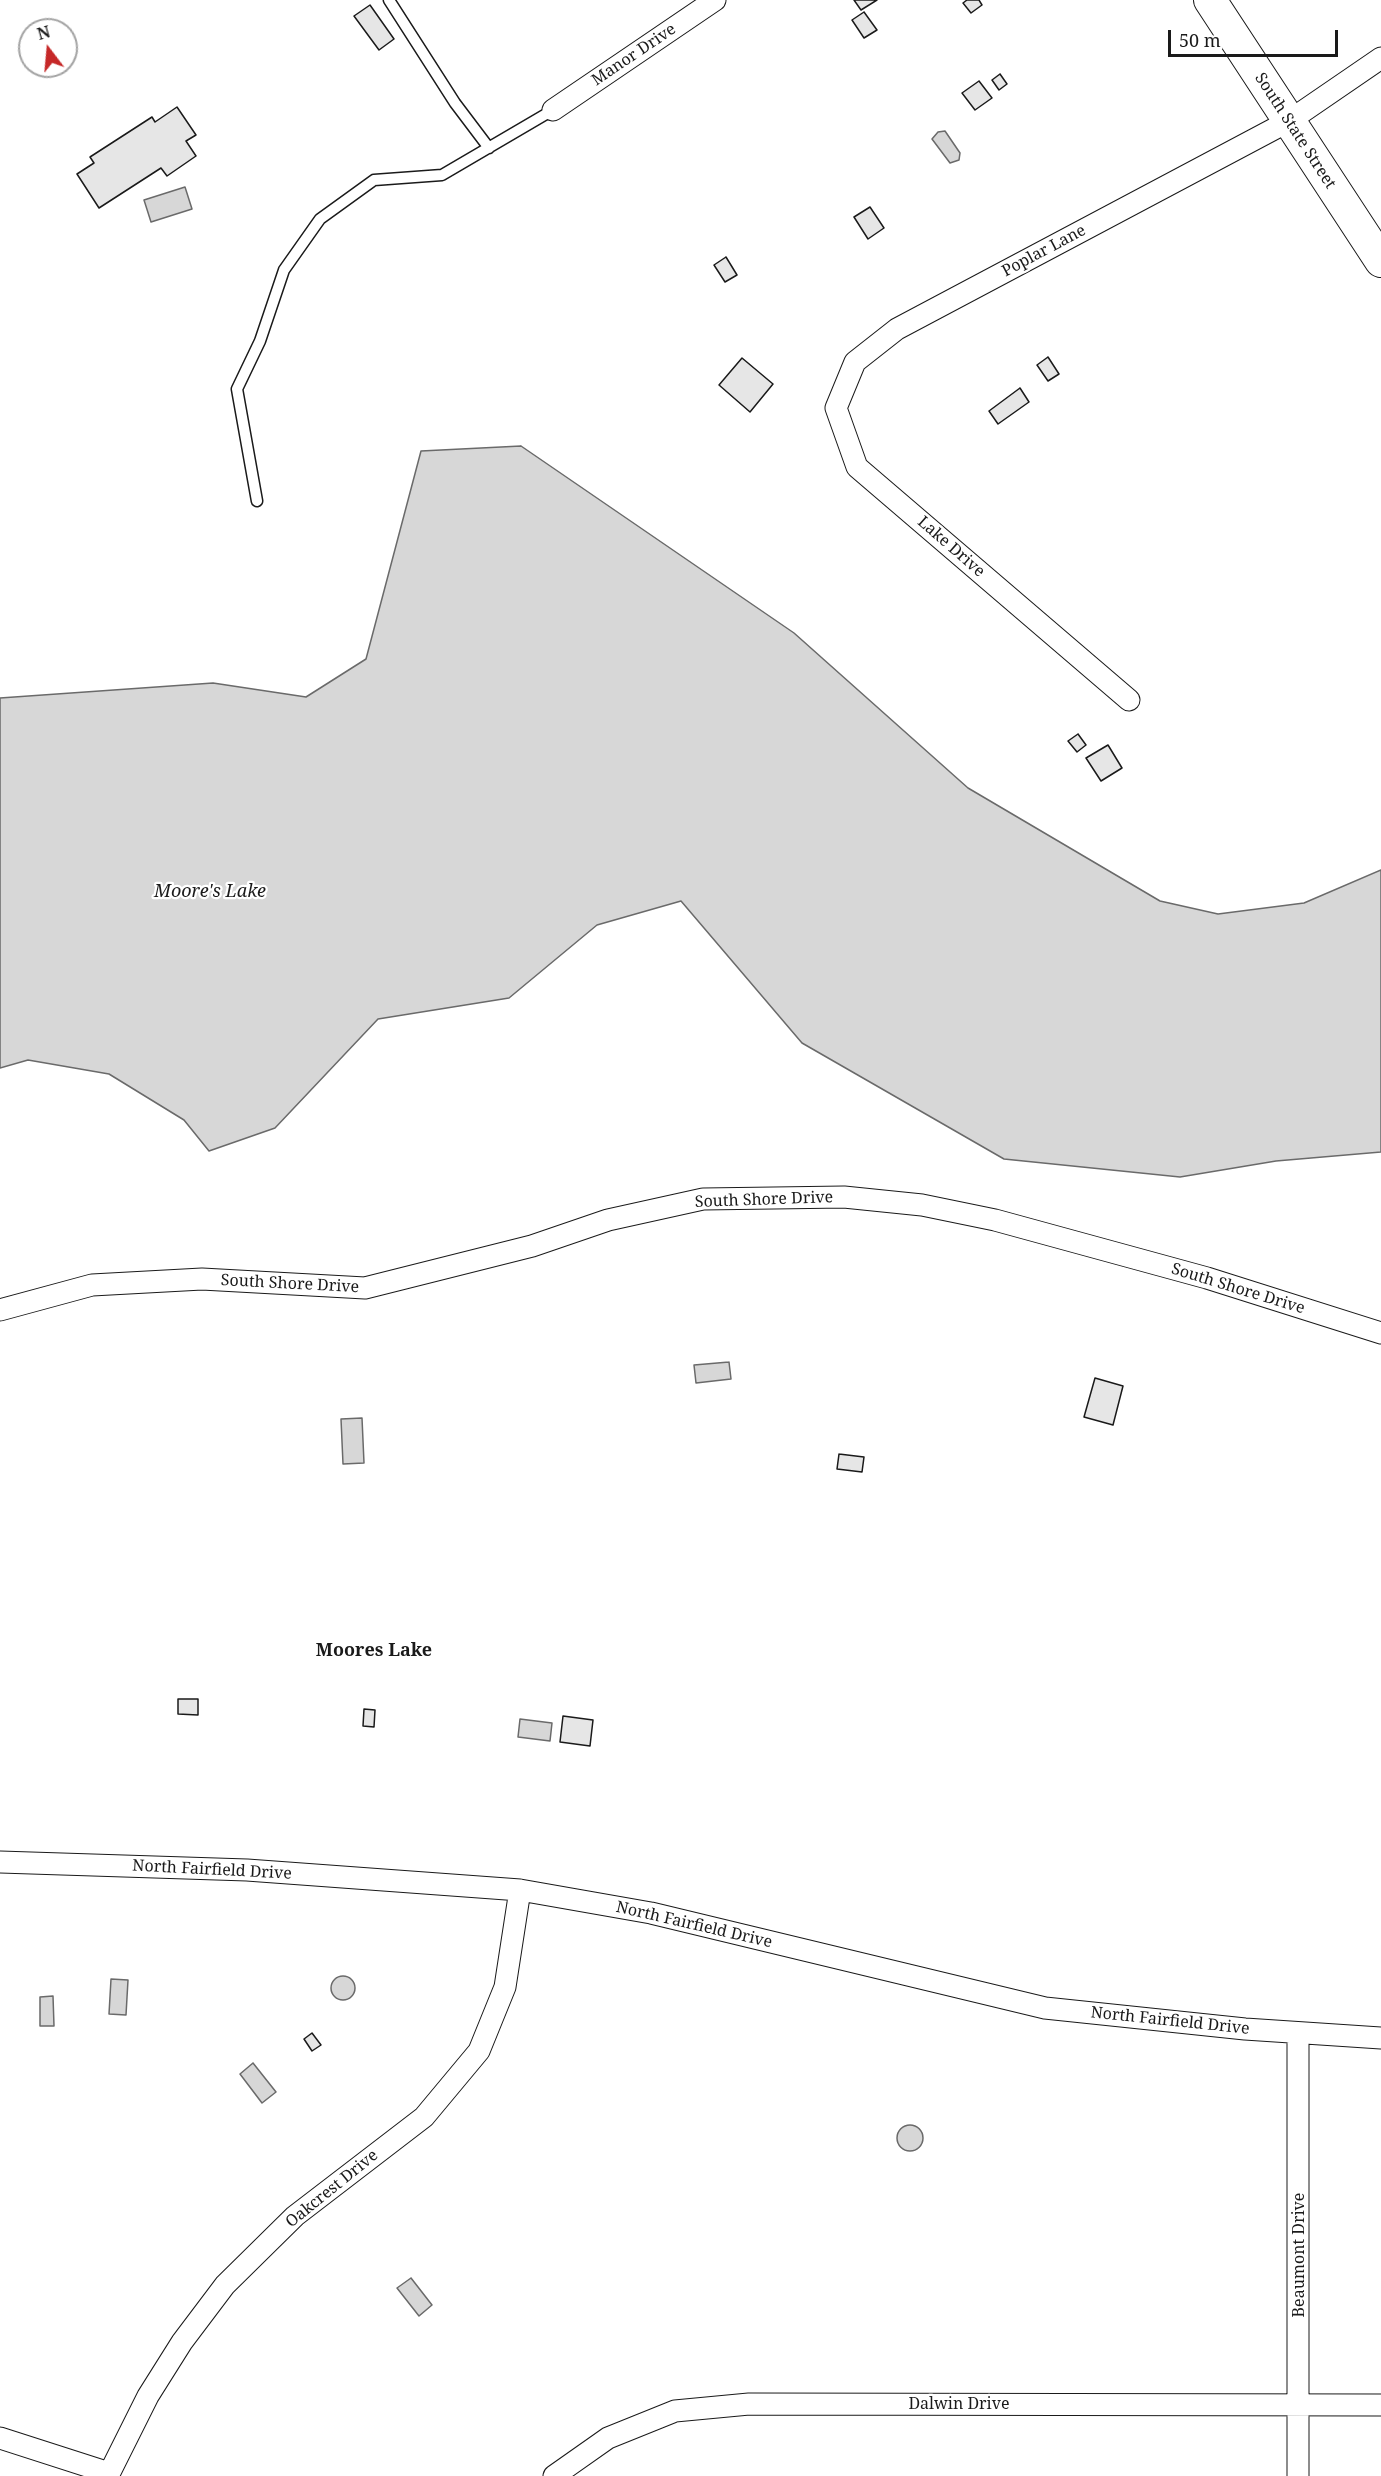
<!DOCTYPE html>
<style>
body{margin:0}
#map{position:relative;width:1381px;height:2476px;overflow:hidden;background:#fff;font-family:"Noto Serif",serif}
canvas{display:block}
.north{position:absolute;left:18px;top:18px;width:60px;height:60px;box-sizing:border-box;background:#fff;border:2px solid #a3a3a3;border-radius:50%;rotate:344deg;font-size:16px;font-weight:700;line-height:24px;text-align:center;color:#1a1a1a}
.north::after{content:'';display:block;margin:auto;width:21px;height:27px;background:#c62828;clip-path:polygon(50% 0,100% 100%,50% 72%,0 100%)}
.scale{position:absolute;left:1168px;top:30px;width:170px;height:27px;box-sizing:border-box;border:3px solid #1a1a1a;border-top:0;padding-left:8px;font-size:18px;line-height:21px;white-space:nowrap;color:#1a1a1a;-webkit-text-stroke:4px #fff;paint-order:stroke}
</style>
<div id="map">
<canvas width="1381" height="2476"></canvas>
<div class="north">N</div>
<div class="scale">50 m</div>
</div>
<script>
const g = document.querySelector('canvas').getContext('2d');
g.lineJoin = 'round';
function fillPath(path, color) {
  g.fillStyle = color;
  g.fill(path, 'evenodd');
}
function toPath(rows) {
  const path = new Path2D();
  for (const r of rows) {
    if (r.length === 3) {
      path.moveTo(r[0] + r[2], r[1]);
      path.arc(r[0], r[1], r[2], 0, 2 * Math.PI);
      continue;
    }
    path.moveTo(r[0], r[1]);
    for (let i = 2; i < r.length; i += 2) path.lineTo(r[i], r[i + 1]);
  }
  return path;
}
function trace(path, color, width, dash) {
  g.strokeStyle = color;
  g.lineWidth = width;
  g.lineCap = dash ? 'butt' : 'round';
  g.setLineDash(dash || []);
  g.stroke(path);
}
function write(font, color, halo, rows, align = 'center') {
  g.font = font + ' "Noto Serif",serif';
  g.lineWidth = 4.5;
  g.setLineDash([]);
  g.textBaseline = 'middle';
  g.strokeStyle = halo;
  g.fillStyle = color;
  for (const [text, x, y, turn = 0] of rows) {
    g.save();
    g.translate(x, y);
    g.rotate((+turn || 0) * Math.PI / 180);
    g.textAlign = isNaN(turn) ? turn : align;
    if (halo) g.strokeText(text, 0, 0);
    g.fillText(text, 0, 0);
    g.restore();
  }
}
const water = toPath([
 [945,131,960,153,959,160,950,163,932,139,938,132,945,131],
 [185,187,192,209,151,222,144,200,185,187],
 [521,446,794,633,968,788,1160,901,1218,914,1304,903,1381,870,1381,1152,1276,1161,1180,1177,1004,1159,802,1043,681,901,597,925,509,998,378,1019,275,1128,209,1151,184,1120,109,1074,28,1060,0,1068,0,698,213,683,306,697,366,659,421,451,521,446],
 [729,1362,731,1379,696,1383,694,1365,729,1362],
 [362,1418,364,1463,343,1464,341,1419,362,1418],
 [520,1719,552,1723,550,1741,518,1737,520,1719],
 [343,1988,12],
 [111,1979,128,1980,126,2015,109,2014,111,1979],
 [53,1996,54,2026,40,2026,40,1997,53,1996],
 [253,2063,276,2092,262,2103,240,2074,253,2063],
 [910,2138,13],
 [411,2278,432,2305,419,2316,397,2288,411,2278]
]);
const building = toPath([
 [854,0,877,0,861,10,854,0],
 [967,0,979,0,982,5,971,13,963,3,967,0],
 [370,5,394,39,379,50,354,16,370,5],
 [864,12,877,30,864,38,852,20,864,12],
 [1000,74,1007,84,999,90,992,80,1000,74],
 [979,81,992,98,975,110,962,93,979,81],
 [177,107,196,135,186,141,196,156,167,176,161,168,99,208,77,174,94,163,90,157,152,117,155,122,177,107],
 [870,207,884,228,868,239,854,217,870,207],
 [726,257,737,275,725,282,714,265,726,257],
 [1048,357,1059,374,1048,381,1037,365,1048,357],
 [742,358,773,384,750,412,719,385,742,358],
 [1020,388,1029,402,998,424,989,411,1020,388],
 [1078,734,1086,745,1077,752,1068,741,1078,734],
 [1108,745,1122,768,1101,781,1086,758,1108,745],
 [1095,1378,1123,1386,1113,1425,1084,1417,1095,1378],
 [839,1454,864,1457,862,1472,837,1469,839,1454],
 [178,1699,198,1699,198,1715,178,1714,178,1699],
 [364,1709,375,1710,374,1727,363,1726,364,1709],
 [563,1716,593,1720,590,1746,560,1742,563,1716],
 [312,2033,321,2045,312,2051,304,2039,312,2033]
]);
const lane = toPath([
 [389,0,455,103,489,148],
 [257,501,237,389,260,341,284,270,320,219,374,180,442,175,553,110]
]);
const street = toPath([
 [553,110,715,0],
 [1129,700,857,467,836,408,855,362,897,329,1289,121,1381,58],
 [0,1310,92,1285,202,1279,365,1288,532,1246,608,1220,703,1199,844,1197,922,1205,995,1220,1207,1278,1381,1333],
 [0,1862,247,1870,520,1890,651,1913,1045,2008,1245,2029,1381,2038],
 [0,2438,109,2473],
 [108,2476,148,2396,182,2342,225,2285,295,2216,424,2117,479,2051,505,1987,520,1890],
 [554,2476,608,2438,675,2411,749,2404,1381,2405],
 [1298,2476,1298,2033]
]);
const primary = toPath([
 [1210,0,1381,261]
]);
const streetNames = [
 ["Manor Drive",634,55,-34],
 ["South State Street",1295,131,57],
 ["Poplar Lane",1044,251,-28],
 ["Lake Drive",951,547,41],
 ["South Shore Drive",764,1200,-2],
 ["South Shore Drive",290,1284,3],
 ["South Shore Drive",1238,1289,17],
 ["North Fairfield Drive",212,1870,3],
 ["North Fairfield Drive",694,1925,13],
 ["North Fairfield Drive",1170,2021,6],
 ["Oakcrest Drive",332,2189,-39],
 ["Beaumont Drive",1299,2255,-90],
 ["Dalwin Drive",959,2404]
];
const waterNames = [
 ["Moore's Lake",210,892]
];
const neighbourhoodNames = [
 ["Moores Lake",374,1651]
];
fillPath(water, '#d7d7d7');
trace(water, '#6a6a6a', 1.5);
fillPath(building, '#e6e6e6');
trace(building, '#1a1a1a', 1.5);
trace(lane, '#1a1a1a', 13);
trace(street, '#1a1a1a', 23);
trace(primary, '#1a1a1a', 34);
trace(lane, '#fff', 10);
trace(street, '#fff', 21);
trace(primary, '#fff', 32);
write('16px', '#1a1a1a', '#fff', streetNames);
write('italic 18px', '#1a1a1a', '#fff', waterNames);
write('bold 18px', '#1a1a1a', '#fff', neighbourhoodNames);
</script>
